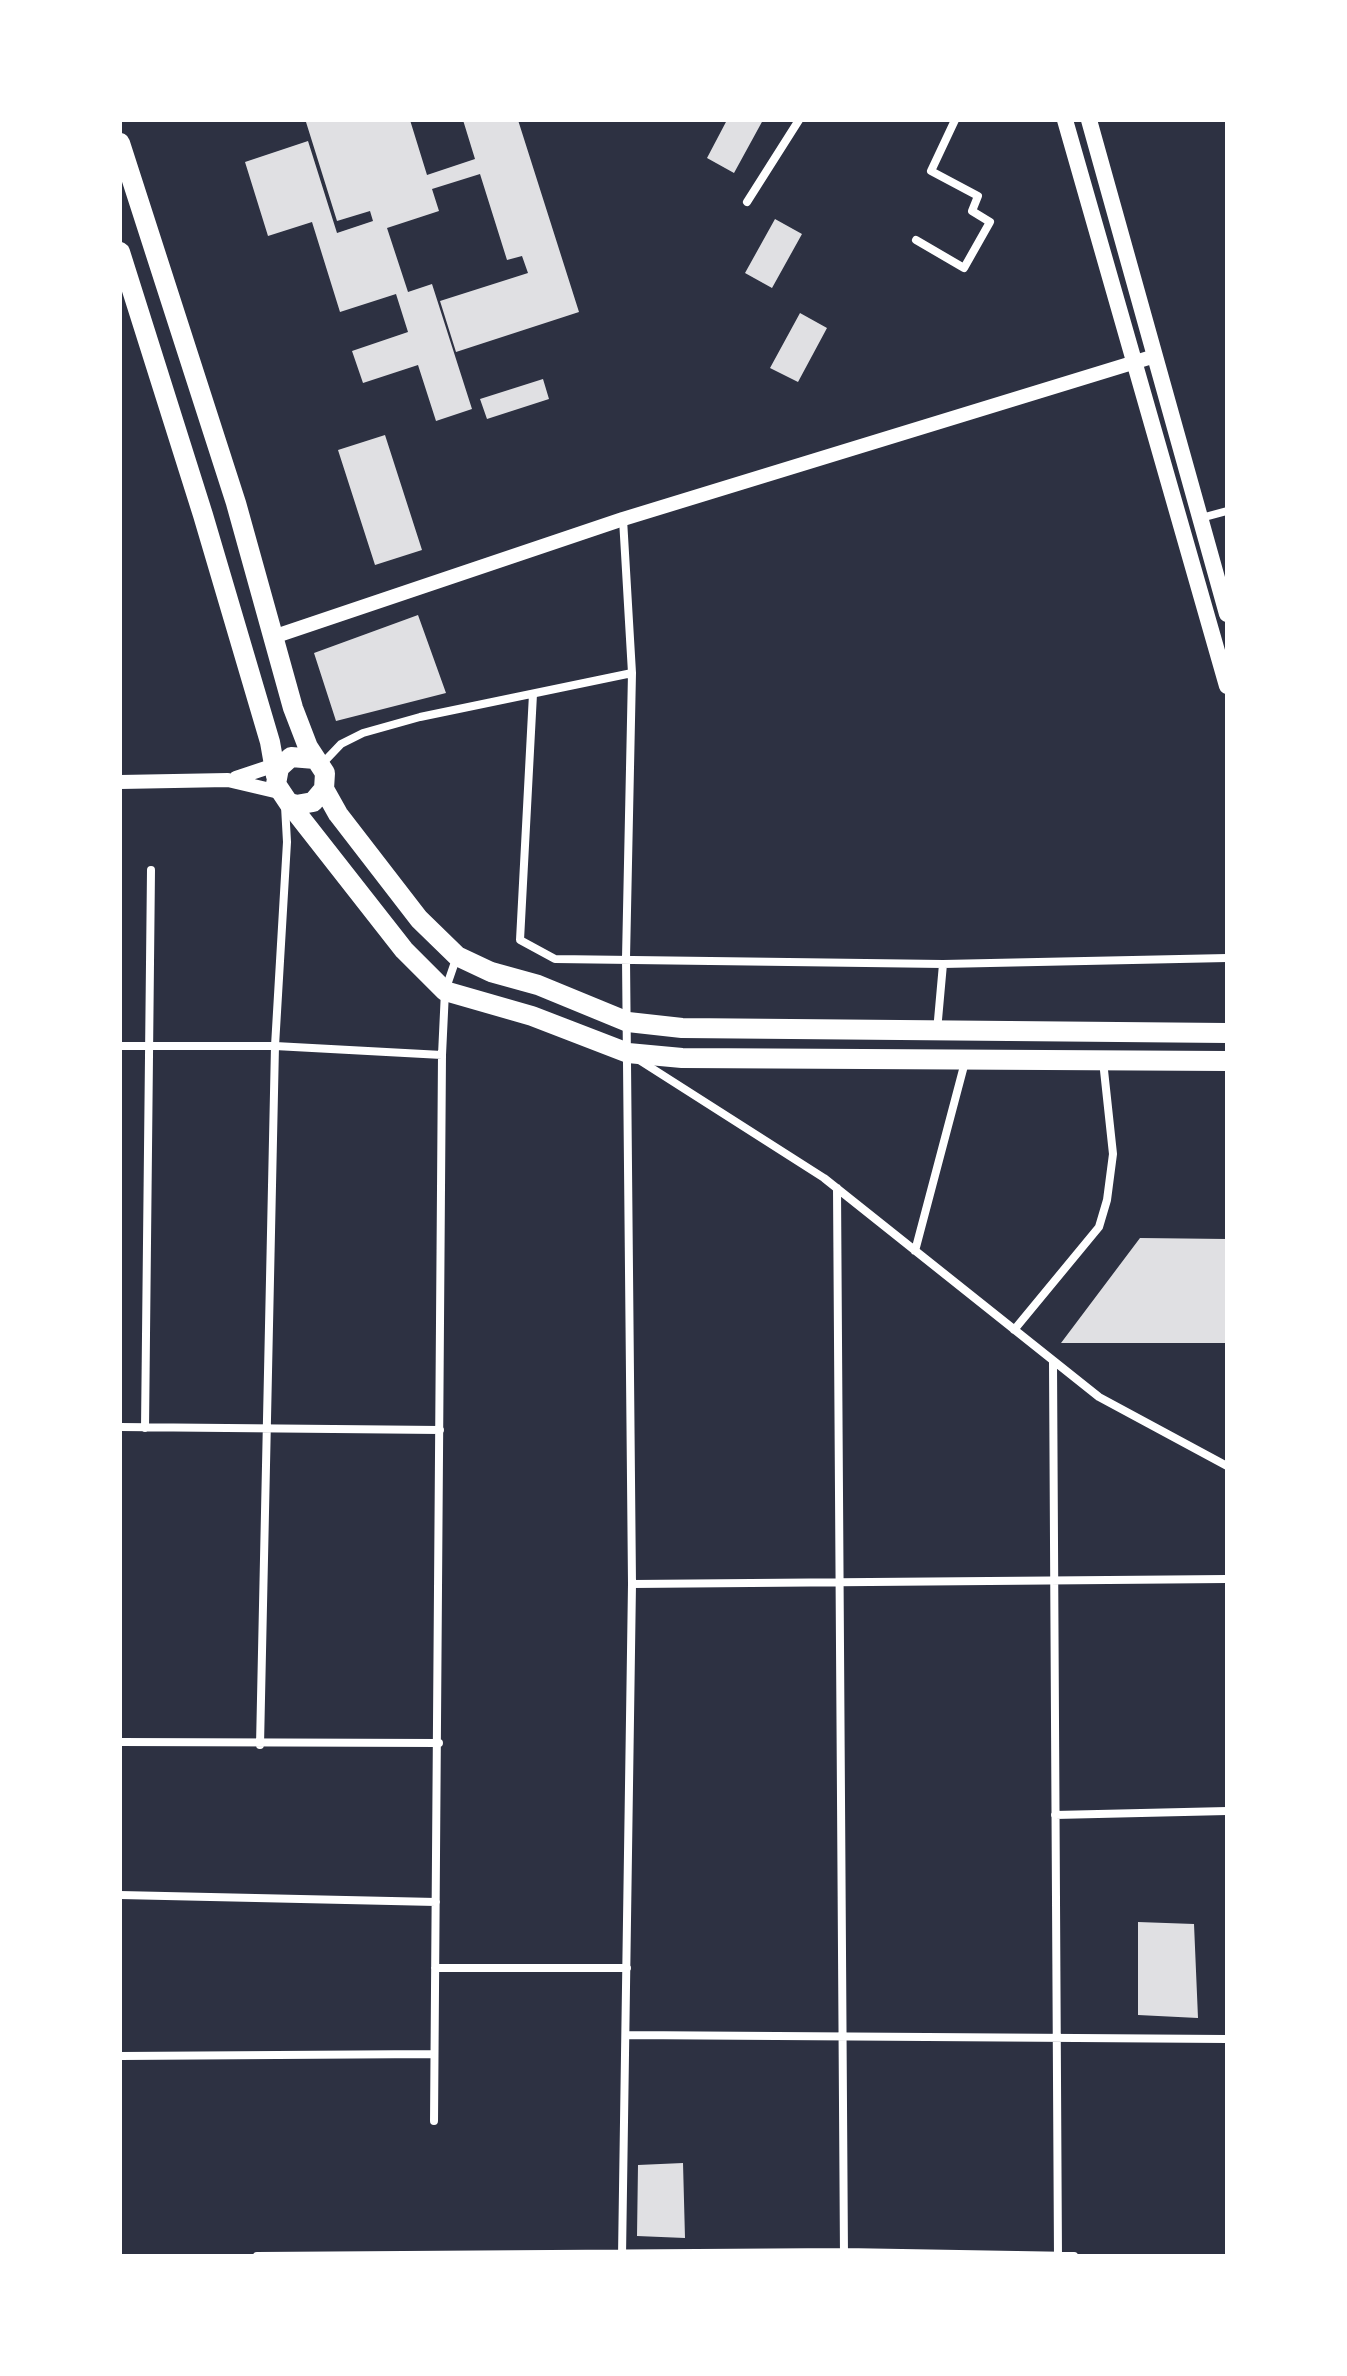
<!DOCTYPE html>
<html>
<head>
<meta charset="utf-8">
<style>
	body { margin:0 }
	#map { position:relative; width:1347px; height:2376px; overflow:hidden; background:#2d3142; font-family:Signika,sans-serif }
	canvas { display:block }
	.frame { position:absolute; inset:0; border:122px solid #fff; pointer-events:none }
</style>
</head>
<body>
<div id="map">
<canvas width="1347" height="2376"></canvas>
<div class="frame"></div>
</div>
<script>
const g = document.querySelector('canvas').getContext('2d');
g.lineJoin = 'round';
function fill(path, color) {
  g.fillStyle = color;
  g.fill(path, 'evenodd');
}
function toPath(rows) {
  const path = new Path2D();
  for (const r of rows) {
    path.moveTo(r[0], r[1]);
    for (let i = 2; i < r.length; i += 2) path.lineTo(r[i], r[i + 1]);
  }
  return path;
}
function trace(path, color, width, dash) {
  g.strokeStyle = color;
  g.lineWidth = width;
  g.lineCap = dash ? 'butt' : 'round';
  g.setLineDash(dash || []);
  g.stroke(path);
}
const building = toPath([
	[311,120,410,120,427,175,475,159,463,120,518,120,579,312,456,352,440,301,528,273,522,256,507,260,480,174,432,189,439,211,387,228,408,292,432,284,472,409,436,421,418,365,363,383,352,351,408,332,396,294,340,312,312,222,268,236,245,162,308,141,337,233,373,221,370,211,337,221,306,122],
	[727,120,763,120,734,173,707,158],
	[775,219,802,234,772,288,745,273],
	[800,313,827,328,798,382,770,368],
	[543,379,549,399,487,419,480,399],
	[385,435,422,550,375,565,338,450],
	[418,615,446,693,336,721,314,653],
	[1140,1238,1227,1239,1227,1343,1061,1343],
	[1138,1922,1194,1924,1198,2018,1138,2015],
	[683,2163,685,2238,637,2236,638,2165]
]);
const minor = toPath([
	[747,202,799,120],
	[916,240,964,268,990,222,972,211,978,196,931,171,955,120],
	[1201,518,1227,511],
	[533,694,520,940,555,959,943,964,1227,958],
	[321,765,341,744,363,733,420,717,632,673],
	[937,1031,943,964],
	[120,1046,275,1046,442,1055],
	[639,1060,824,1178,1099,1397,1227,1466],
	[837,1188,844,2256],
	[915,1251,965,1062],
	[1014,1330,1099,1227,1107,1200,1113,1154,1103,1061],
	[1053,1363,1058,2256],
	[120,1427,440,1430],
	[145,1428,151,870],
	[632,1584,1227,1579],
	[120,1742,439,1743],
	[260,1745,275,1046,287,842,285,806],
	[1055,1815,1227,1811],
	[120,1895,436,1902],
	[435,1968,627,1968],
	[626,2035,1227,2039],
	[120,2056,434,2054],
	[434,2121,442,1055,445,991,457,956],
	[257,2256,844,2252,1074,2256],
	[622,2256,632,1584,626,958,632,673,623,519]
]);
const tertiary = toPath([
	[273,637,623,519,1155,356],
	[236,778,281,763],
	[120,782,228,780,279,792]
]);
const secondary = toPath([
	[1065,120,1227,686],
	[1089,120,1227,614]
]);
const primary = toPath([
	[120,143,236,503,293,708,308,747,325,773,324,789,313,802,296,805,288,802,276,784,279,768,291,757,315,759],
	[120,252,203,515,270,742,276,776],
	[324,789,338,814,419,919,457,956,491,972,538,985,628,1022,682,1028,1227,1033],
	[288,802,404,950,445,991,532,1016,628,1053,682,1058,1227,1061]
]);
fill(building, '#e0e0e3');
trace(minor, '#fff', 8);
trace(tertiary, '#fff', 14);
trace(secondary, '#fff', 16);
trace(primary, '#fff', 20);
</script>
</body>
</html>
